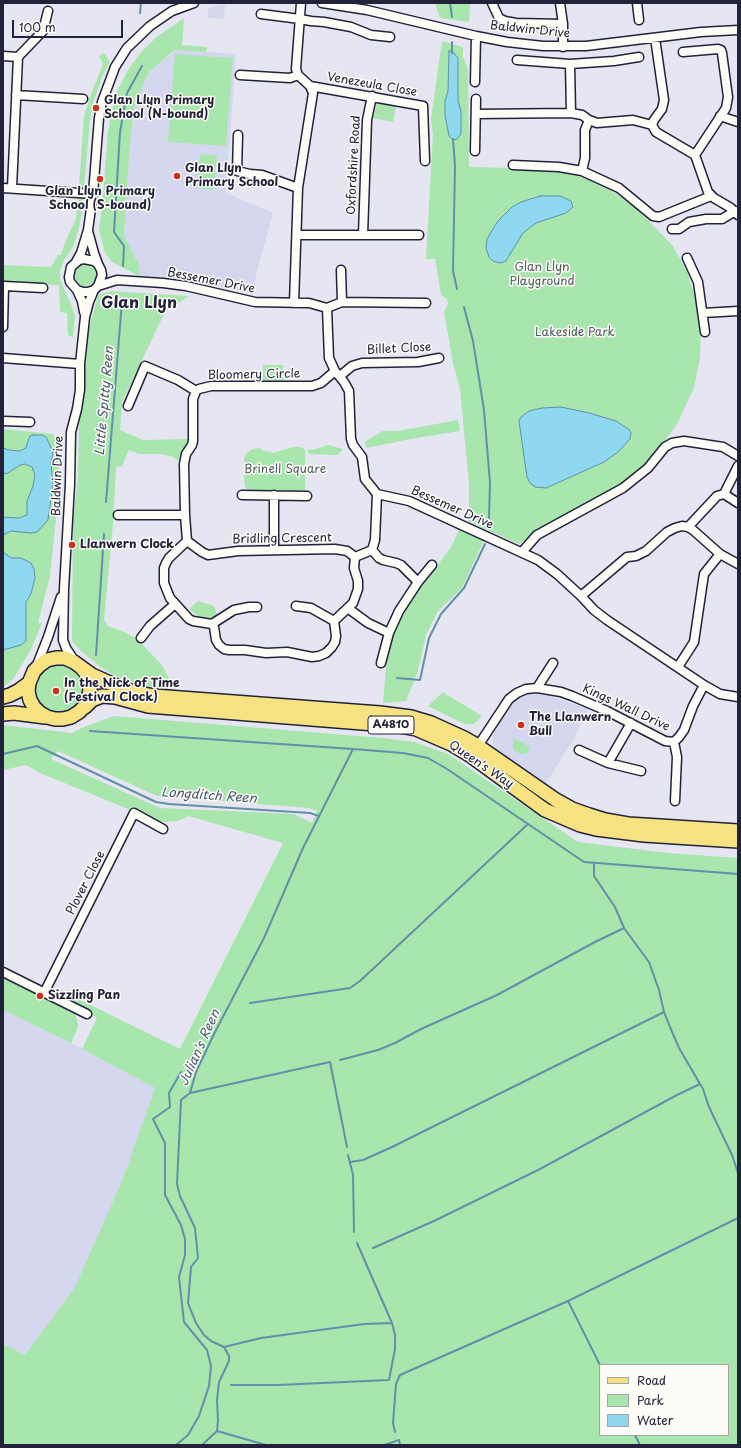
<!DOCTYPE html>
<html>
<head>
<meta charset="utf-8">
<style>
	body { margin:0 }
	#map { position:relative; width:741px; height:1448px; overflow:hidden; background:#e5e6f1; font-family:"Playpen Sans",sans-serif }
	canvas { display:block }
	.frame { position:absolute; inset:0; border:4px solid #22223b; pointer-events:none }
	.legend { position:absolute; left:599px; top:1364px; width:130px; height:72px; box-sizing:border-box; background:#fdfcf7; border:1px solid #a5a5ac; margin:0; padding:5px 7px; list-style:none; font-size:12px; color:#22223b }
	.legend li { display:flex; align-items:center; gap:8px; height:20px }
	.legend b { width:20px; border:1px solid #a5a5ac }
	.scale { position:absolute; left:12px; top:20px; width:111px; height:18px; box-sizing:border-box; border:2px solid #22223b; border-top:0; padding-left:5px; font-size:12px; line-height:14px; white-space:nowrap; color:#22223b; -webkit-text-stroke:3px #fdfcf7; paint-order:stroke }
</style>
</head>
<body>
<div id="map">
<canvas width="741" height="1448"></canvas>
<div class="frame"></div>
<ul class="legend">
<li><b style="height:5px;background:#f7e281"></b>Road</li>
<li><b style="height:11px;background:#a8e6ae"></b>Park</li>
<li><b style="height:11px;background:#8fd9f0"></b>Water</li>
</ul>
<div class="scale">100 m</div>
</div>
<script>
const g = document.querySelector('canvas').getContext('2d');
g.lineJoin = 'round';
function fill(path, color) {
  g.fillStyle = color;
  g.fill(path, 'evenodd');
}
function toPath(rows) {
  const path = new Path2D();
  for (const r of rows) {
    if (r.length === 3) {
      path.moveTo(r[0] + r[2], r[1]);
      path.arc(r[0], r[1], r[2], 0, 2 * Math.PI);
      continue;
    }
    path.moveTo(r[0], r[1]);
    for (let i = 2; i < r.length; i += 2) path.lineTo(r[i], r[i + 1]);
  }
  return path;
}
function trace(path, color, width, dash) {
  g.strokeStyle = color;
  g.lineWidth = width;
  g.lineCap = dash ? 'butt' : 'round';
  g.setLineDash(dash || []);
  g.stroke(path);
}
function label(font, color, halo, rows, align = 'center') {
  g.font = font + ' "Playpen Sans",sans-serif';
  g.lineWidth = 3;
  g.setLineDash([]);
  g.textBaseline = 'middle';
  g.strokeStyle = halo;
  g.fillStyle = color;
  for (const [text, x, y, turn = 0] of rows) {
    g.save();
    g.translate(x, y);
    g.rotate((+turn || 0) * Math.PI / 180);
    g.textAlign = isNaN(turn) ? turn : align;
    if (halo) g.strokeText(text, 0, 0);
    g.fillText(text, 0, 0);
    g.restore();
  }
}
const built = toPath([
	[225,4,224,19,209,18,208,16,208,8],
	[176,50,236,54,226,193,273,213,257,271,253,294,183,278,139,276,139,265,124,236,128,159,135,102,149,72],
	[528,694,550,696,588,709,573,740,545,785,499,753,495,748,492,739,498,722,512,701],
	[3,1010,77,1046,155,1088,122,1181,74,1289,25,1356,3,1344]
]);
const green = toPath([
	[435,3,470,3,469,22,440,18],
	[184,18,182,45,207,47,206,52,176,50,171,53,149,72,135,102,129,153,124,236,139,265,139,276,112,262,105,253,99,230,103,196,108,131,115,95,128,70,142,51,158,36],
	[442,41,463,47,463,57,468,69,469,167,555,169,587,179,613,192,636,208,673,246,687,272,695,296,701,328,700,358,694,388,676,426,648,463,621,484,576,509,519,544,469,522,469,484,460,389,453,363,444,312,448,304,447,299,441,295,435,259,426,259,433,134,431,119],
	[104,53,110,62,103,75,93,103,90,119,84,188,79,187,84,116,90,97,103,64,99,56],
	[175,54,233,58,226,146,168,142],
	[377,103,396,106,393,122,373,118],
	[200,154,217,156,213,190,196,188],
	[78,199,83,199,84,201,79,228,73,247,64,260,60,271,60,280,71,304,75,317,73,337,68,335,67,313,60,312,59,285,3,283,3,265,51,267,58,255,61,255,65,242,76,219],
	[85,275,11],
	[111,291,189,296,165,312,122,402,120,430,143,440,188,439,188,441,180,455,179,461,171,456,159,454,139,454,129,450,122,466,116,467,113,524,104,620,108,626,122,631,136,638,162,665,169,678,168,689,141,685,117,677,99,666,80,650,72,641,73,522,78,477,79,426,83,393,84,354,89,329,98,295],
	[263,365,283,365,283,381,263,381],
	[458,420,460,431,410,439,367,448,364,442,383,431,398,431],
	[3,429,53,434,58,440,59,472,56,517,50,576,38,623,42,623,31,649,14,678,3,687],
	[328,445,343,449,338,455,309,454,308,449,313,450],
	[295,447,301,447,305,450,305,490,248,491,245,486,244,478,244,459,247,453,252,449,259,448,265,451,274,453,282,450],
	[460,528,484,540,462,588,438,611,426,635,418,671,406,701,383,703,387,657,390,639,409,601,440,562,451,547],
	[198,601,214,606,217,615,213,618,200,617,195,614,189,609],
	[58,689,24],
	[443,692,444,693,482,716,474,724,464,724,428,706],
	[114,716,383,738,414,742,448,754,578,842,668,853,738,858,738,1445,3,1445,3,1344,25,1355,74,1289,122,1181,155,1088,82,1049,97,1018,53,994,56,988,180,1049,283,843,188,816,178,821,165,822,155,820,40,773,26,765,3,770,3,725,72,733,82,728],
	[58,751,157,796,309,808,317,811,312,823,294,814,160,808,51,759],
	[600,1365,728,1365,728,1435,600,1435],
	[513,738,530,747,526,754,520,754,513,749],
	[3,978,75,1014,78,1024,77,1030,71,1043,3,1010]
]);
const water = toPath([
	[449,51,452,51,458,58,458,100,461,111,461,134,457,139,453,140,449,136,445,115,445,101,448,91,449,51],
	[540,196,560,196,571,201,573,207,566,213,536,223,523,233,506,261,500,263,493,261,489,257,486,248,487,239,498,221,512,207,521,202,540,196],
	[561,407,589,413,616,421,628,429,631,432,630,439,618,452,604,462,546,488,535,487,530,483,527,477,519,421,521,417,529,411,542,408,561,407],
	[33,435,42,435,46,437,53,452,51,463,53,484,48,520,37,532,31,533,11,531,3,535,3,517,19,518,27,515,27,501,33,486,35,475,32,467,25,464,20,465,8,473,3,474,3,448,9,450,20,451,26,448,28,441,30,436,33,435],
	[3,552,11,558,21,558,31,563,34,569,35,578,31,594,26,602,26,641,21,645,3,650,3,552]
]);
const stream = toPath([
	[450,3,452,17],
	[140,13,141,3],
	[452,42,452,53],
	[453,139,455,166,453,271,457,289],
	[123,266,124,246,114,232,120,132,127,93,142,66],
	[464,307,473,341,484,410,490,483,489,518],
	[106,502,122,301],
	[96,655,104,534],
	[397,678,420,680,429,638,441,614,464,588,485,544],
	[90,731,353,749,403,753,428,758,447,769,584,862,738,874],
	[3,754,37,746,156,802,169,804,310,813,319,816],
	[594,863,594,876,615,907,624,928,649,962,659,990,664,1012,670,1027,679,1048,703,1089,709,1107,732,1155,738,1173],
	[250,1003,350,988,360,981,528,824],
	[340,1060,378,1050,395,1043,421,1029,497,995,595,942,624,928],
	[190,1093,330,1062,347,1147],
	[348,1155,353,1175,354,1232],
	[350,1162,363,1160,392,1147,664,1012],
	[373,1248,434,1221,540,1169,677,1095,700,1084],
	[568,1301,600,1365],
	[224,1347,261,1338,364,1324,392,1323],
	[231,1385,278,1385,389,1380,395,1349,395,1335,392,1323,357,1243],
	[217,1431,266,1445],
	[395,1432,393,1423,396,1384,400,1375,568,1301,738,1218],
	[635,1435,640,1445],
	[176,1445,188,1435,199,1416,209,1386,211,1366,207,1350,184,1322,179,1277,185,1255,185,1239,181,1225,165,1195,165,1143,153,1119,170,1107,169,1093,181,1072],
	[202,1445,217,1431,218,1420,217,1400,219,1382,229,1361,229,1356,224,1347,211,1341,204,1335,196,1323,188,1303,191,1267,198,1258,195,1228,180,1196,177,1184,181,1100,190,1093,196,1072,214,1034,264,938,303,848,353,749],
	[384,1445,399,1440,400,1445]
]);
const minor = toPath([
	[322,3,367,10,476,36,507,42,543,46,586,46,701,32,738,30],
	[492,3,499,18,505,21,516,23,563,24],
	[560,3,563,24,563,47],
	[637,3,639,20],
	[261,14,300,19,311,21,324,22,351,27,371,35,390,37],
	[683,52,718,49,721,50,722,53,728,97,726,108,695,155],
	[3,56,18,57,12,188],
	[18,57,43,31,48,11],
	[517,60,570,64,614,61,639,57],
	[570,64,571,113],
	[240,75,290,78,298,75],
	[475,82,476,36],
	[310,86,423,106,425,161],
	[16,95,83,99],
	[476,114,571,113,582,115,589,120,597,123,633,120,652,125],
	[720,116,738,122],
	[652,125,656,132,695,155,708,192,714,198,731,208,738,215],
	[652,125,654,120,662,109,664,100,655,38],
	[238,135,237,171,250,174,262,175,298,188],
	[475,151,476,99],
	[513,165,559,167,582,171,585,158,585,130,589,120],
	[582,171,619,188,653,216,659,217,711,196],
	[3,188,93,194],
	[672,229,679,229,689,222,706,219,722,219,735,211],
	[88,231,94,253,98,264],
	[297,235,419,235],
	[363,235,367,120,372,96],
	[687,258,698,282,705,332],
	[76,262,81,253,88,230,93,194,99,118,102,102,115,67,127,48,150,26,172,11,194,3],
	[341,270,342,302],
	[98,286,117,280,163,283,186,286,255,302,309,303,327,308,329,358,335,371,344,382,349,391,351,439,353,445,362,457,365,479,377,494,409,501,538,560,557,574,581,596,594,610,607,620,704,685,720,694,738,697],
	[77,290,82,301,84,312],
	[294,303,298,188,313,93,310,86,298,75,296,69,301,3],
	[327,308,342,302,426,303],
	[703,313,738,311],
	[3,327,4,286,43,288],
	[3,358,80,364],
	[340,376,352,366,362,363,418,362,439,358],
	[128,406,145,366,178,380,196,391],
	[3,421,30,422],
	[377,494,375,540,372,550,379,558,383,560,396,563,401,565,418,582],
	[724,494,738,503],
	[242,495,307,496],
	[274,495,274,550],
	[118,515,185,515,184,464,186,454,192,445,193,441,193,399,196,391,199,389,211,386,312,386,321,383,335,371],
	[185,515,187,541,169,558,166,563,164,568,164,583,170,598,189,619,193,621,212,624,214,627,216,640,219,645,224,649,229,650,245,650,266,653,287,652,312,657,319,656,326,653,332,647,335,642,336,636,334,621,353,603,358,589,358,581,354,568,355,557,347,551,335,549,238,551,208,555,202,552,187,541],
	[688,527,693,530,720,554,738,564],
	[522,552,537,535,623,488,648,468,665,447,672,443,684,441,723,447,738,456],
	[355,557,372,550],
	[581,596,627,557,636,556,646,551,667,532,675,528,682,526,688,527,717,496,724,494,738,466],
	[296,606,311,608,334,621],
	[349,609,368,623,389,633],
	[212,624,234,610,249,607,257,607],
	[141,638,150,626,175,604],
	[74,660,66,648,63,640,64,589,70,484,71,432,77,409,80,390,80,364,85,317,89,302,94,290,98,286,102,275,101,270,98,264,94,261,84,259,79,260,71,267,69,277,70,282,77,290,83,292,88,292,94,290],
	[381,663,389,633,399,611,418,582,432,565],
	[37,665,48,637,61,597],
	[678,667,694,642,704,574,720,554],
	[537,688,553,663],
	[674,742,677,757,675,801],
	[476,749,509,699,517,693,526,689,537,688,561,692,572,696,607,711,665,741,674,742,679,737,684,730,693,706,704,685],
	[579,750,608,763,641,771],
	[608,763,631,723],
	[3,972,87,1014],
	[44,993,134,813,163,829]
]);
const primary = toPath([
	[81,667,86,673,89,682,90,690,88,699,85,706,79,712,71,717,63,719,55,719,47,717,40,713,34,707,30,700,28,691,29,683,34,671,40,665,47,660,56,658,65,658,74,662,92,675,119,687,136,693,154,696,380,713,411,717,431,723,464,738,478,746,556,800,572,809,589,815,605,820,628,824,738,831],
	[3,697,10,695,18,691,29,683],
	[85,707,92,700,102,696,115,697,148,706,400,726,416,729,451,744,471,756,545,810,580,825,596,829,644,835,738,841],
	[3,714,14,713,45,717]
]);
const markers = [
	[96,108,4,"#c8321e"],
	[177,176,4,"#c8321e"],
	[100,179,4,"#c8321e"],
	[72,545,4,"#c8321e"],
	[56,691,4,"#c8321e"],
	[521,725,4,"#c8321e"],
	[40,996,4,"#c8321e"]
];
const shields = [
	[391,725,46]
];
const shieldNames = [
	["A4810",391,725]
];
const streetNames = [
	["Baldwin Drive",530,30,6],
	["Venezeula Close",372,85,10],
	["Oxfordshire Road",354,165,-87],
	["Bessemer Drive",211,281,11],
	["Billet Close",399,349,-3],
	["Bloomery Circle",254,375,-1],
	["Baldwin Drive",58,476,-88],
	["Bessemer Drive",452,508,24],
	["Bridling Crescent",282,539,-1],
	["Kings Wall Drive",626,708,25],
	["Queen's Way",481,765,34],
	["Plover Close",86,883,-63]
];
const poiNames = [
	["Glan Llyn Primary",104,101],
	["School (N-bound)",104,115],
	["Glan Llyn",185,169],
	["Primary School",185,183],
	["Glan Llyn Primary",100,192,"center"],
	["School (S-bound)",100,206,"center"],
	["Llanwern Clock",80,545],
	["In the Nick of Time",64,684],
	["(Festival Clock)",64,698],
	["The Llanwern",529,718],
	["Bull",529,732],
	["Sizzling Pan",48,996]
];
const parkNames = [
	["Glan Llyn",542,268],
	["Playground",542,282],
	["Lakeside Park",575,333],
	["Brinell Square",285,470]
];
const waterNames = [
	["Little Spitty Reen",105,401,-85],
	["Longditch Reen",209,796,4],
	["Julian's Reen",200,1048,-66]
];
const districtNames = [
	["Glan Llyn",139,304]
];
fill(built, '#d4d7ed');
fill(green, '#a8e6ae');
fill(water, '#8fd9f0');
trace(water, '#6390a8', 1);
trace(stream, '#6390a8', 2);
trace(minor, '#22223b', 11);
trace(primary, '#22223b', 16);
trace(minor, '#fdfcf7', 8);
trace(primary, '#f7e281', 13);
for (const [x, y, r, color] of markers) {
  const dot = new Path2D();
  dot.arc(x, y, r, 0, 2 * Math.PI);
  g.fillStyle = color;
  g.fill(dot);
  trace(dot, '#fdfcf7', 1.5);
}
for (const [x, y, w] of shields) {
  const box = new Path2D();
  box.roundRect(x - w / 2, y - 9, w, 18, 3);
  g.fillStyle = '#fdfcf7';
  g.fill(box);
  trace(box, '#22223b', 1);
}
label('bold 11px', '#22223b', null, shieldNames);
label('12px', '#22223b', '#fdfcf7', streetNames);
label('bold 12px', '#22223b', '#fdfcf7', poiNames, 'left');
label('12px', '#4a5d5e', '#fdfcf7', parkNames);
label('italic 13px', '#435971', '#fdfcf7', waterNames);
label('bold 16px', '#22223b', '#fdfcf7', districtNames);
</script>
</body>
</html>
